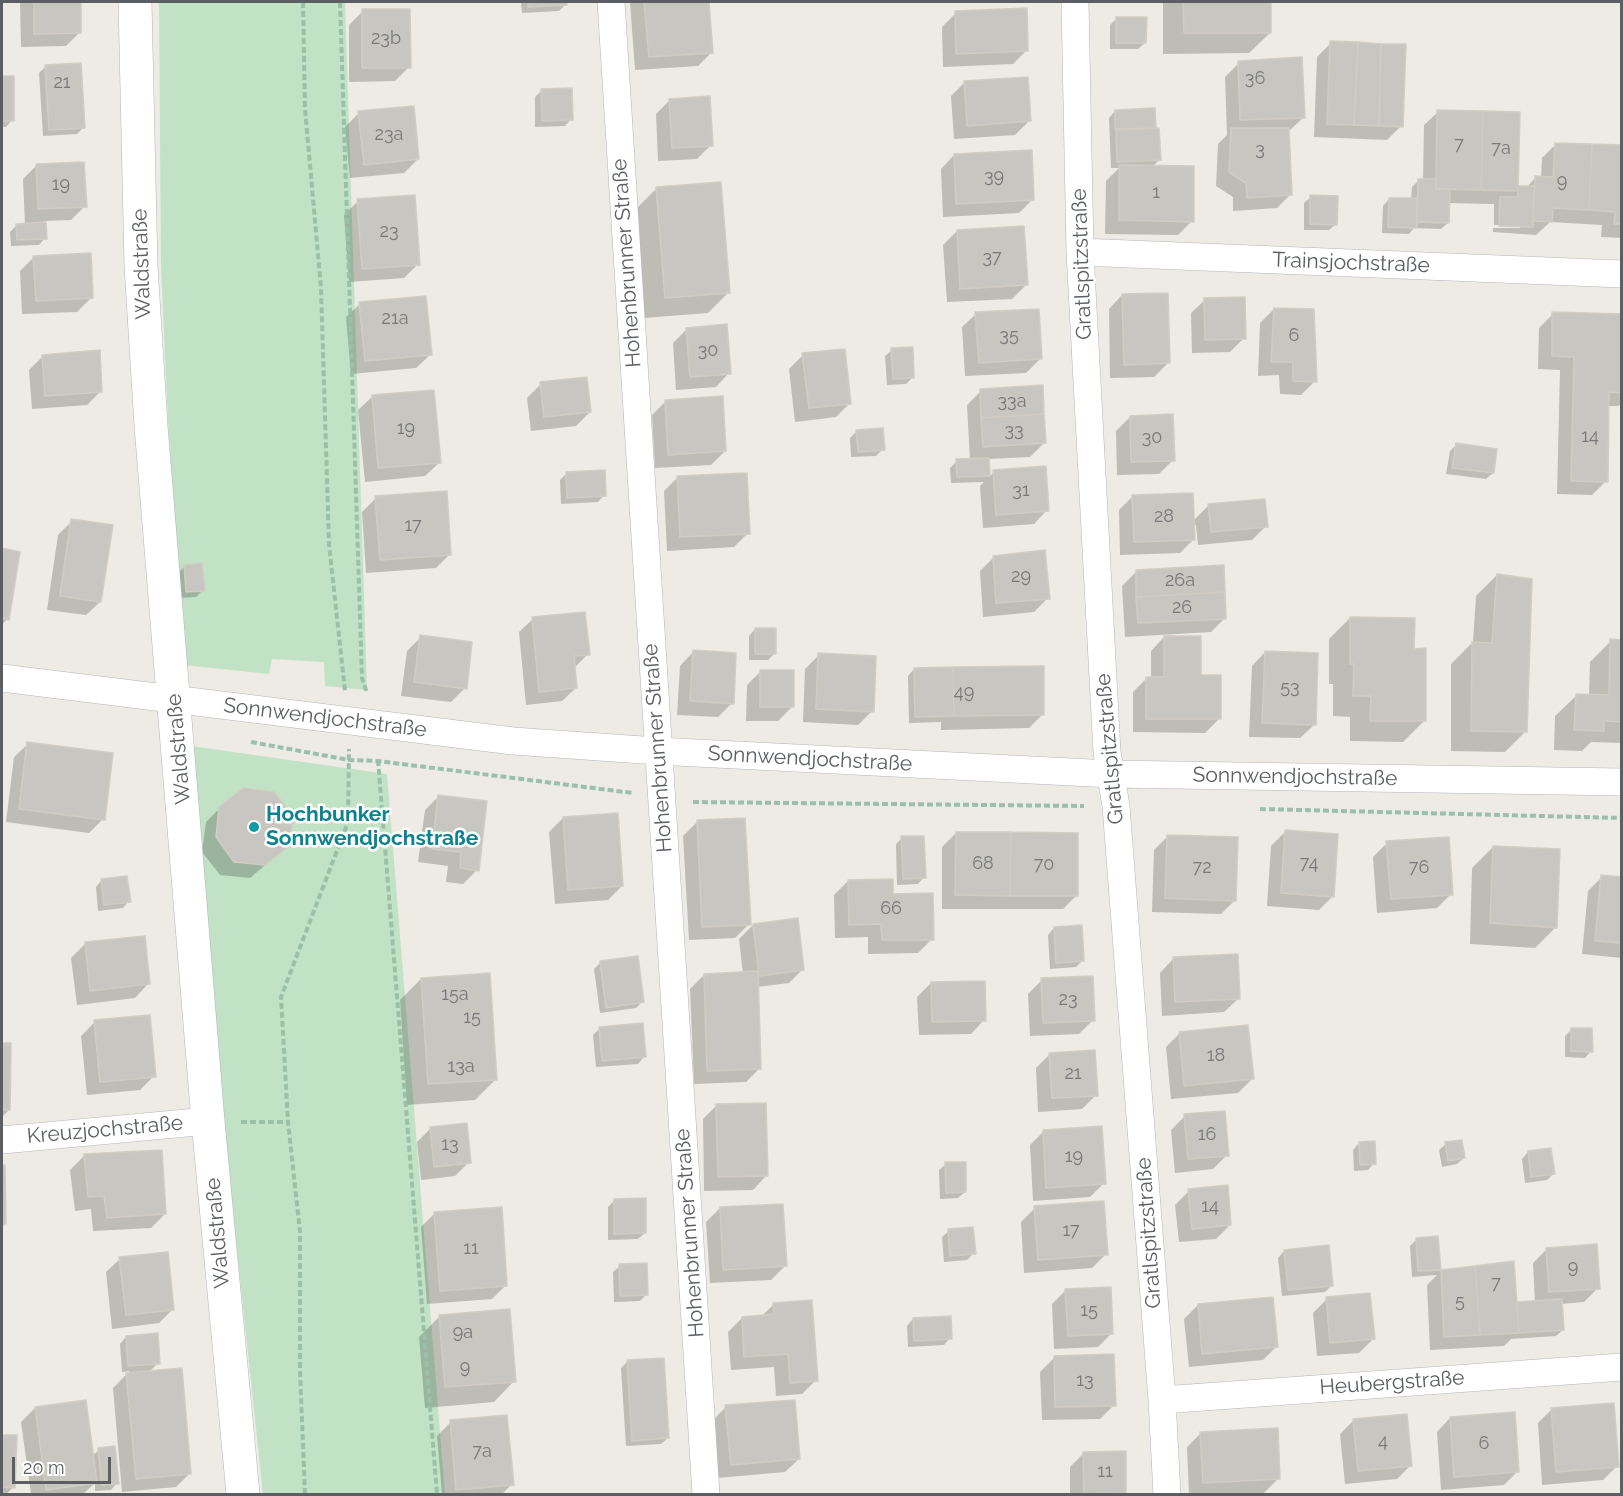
<!DOCTYPE html>
<html>
<head>
<meta charset="utf-8">
<style>
	body { margin:0 }
	#map { position:relative; width:1623px; height:1496px; overflow:hidden; background:#edebe3; font-family:Raleway,sans-serif }
	canvas { display:block }
	.frame { position:absolute; inset:0; border:3px solid #5b5e62; pointer-events:none }
	.scale { position:absolute; left:12px; top:1457px; width:99px; height:27px; box-sizing:border-box; border:3px solid #5b5e62; border-top:0; padding-left:8px; font-size:18px; line-height:21px; white-space:nowrap; color:#5b5e62; -webkit-text-stroke:4px #fff; paint-order:stroke }
</style>
</head>
<body>
<div id="map">
<canvas width="1623" height="1496"></canvas>
<div class="frame"></div>
<div class="scale">20 m</div>
</div>
<script>
const g = document.querySelector('canvas').getContext('2d');
g.lineJoin = 'round';
function fill(path, color) {
  g.fillStyle = color;
  g.fill(path, 'evenodd');
}
function toPath(rows) {
  const path = new Path2D();
  for (const r of rows) {
    path.moveTo(r[0], r[1]);
    for (let i = 2; i < r.length; i += 2) path.lineTo(r[i], r[i + 1]);
  }
  return path;
}
function trace(path, color, width, dash) {
  g.strokeStyle = color;
  g.lineWidth = width;
  g.lineCap = dash ? 'butt' : 'round';
  g.setLineDash(dash || []);
  g.stroke(path);
}
function label(font, color, halo, rows, align = 'center') {
  g.font = font + ' Raleway,sans-serif';
  g.lineWidth = 5;
  g.setLineDash([]);
  g.textBaseline = 'middle';
  g.strokeStyle = halo;
  g.fillStyle = color;
  for (const [text, x, y, turn = 0] of rows) {
    g.save();
    g.translate(x, y);
    g.rotate((+turn || 0) * Math.PI / 180);
    g.textAlign = isNaN(turn) ? turn : align;
    if (halo) g.strokeText(text, 0, 0);
    g.fillText(text, 0, 0);
    g.restore();
  }
}
const green = toPath([
	[159,2,345,2,367,690,325,686,324,662,272,659,269,674,184,665,168,422,161,266],
	[191,746,387,774,445,1494,263,1494,225,1137]
]);
const shadow = toPath([
	[20,2,79,2,80,32,66,46,21,47],
	[521,2,566,2,566,4,559,11,522,13],
	[630,2,708,2,712,52,698,66,635,70],
	[1163,2,1270,2,1270,33,1249,53,1163,54],
	[363,11,409,67,395,81,349,82,349,25],
	[956,13,1027,50,1013,64,943,67,942,27],
	[1117,18,1145,43,1138,49,1110,49,1110,25],
	[1331,43,1401,126,1387,140,1314,137,1317,57],
	[1239,63,1303,118,1288,132,1291,194,1277,208,1233,211,1233,197,1216,186,1218,144,1227,135,1225,77],
	[45,67,84,127,77,134,43,136,39,73],
	[2,77,12,77,12,120,6,127,2,127],
	[965,82,1029,121,1015,135,954,139,951,96],
	[541,91,571,119,565,126,535,127,535,97],
	[670,100,711,145,697,159,658,161,656,114],
	[1153,110,1159,160,1152,167,1192,221,1178,235,1105,234,1106,181,1119,168,1111,168,1109,118,1115,111],
	[1438,112,1517,187,1526,188,1535,178,1541,178,1542,158,1556,144,1622,146,1622,238,1601,237,1602,225,1550,222,1536,235,1493,232,1493,228,1520,228,1520,225,1494,225,1494,204,1448,203,1448,223,1441,229,1414,228,1409,234,1382,233,1383,206,1389,199,1411,200,1412,187,1419,180,1423,180,1424,125],
	[359,113,418,159,404,173,350,178,345,127],
	[954,155,1033,199,1019,213,943,217,941,169],
	[37,165,85,206,71,220,44,221,45,238,39,245,11,246,10,232,16,226,25,225,23,179],
	[657,188,729,292,708,313,644,318,636,209],
	[1311,197,1336,224,1329,230,1304,230,1304,203],
	[358,201,418,264,404,278,349,282,344,215],
	[957,231,1026,285,1012,299,947,302,943,245],
	[34,257,91,298,77,312,22,314,20,271],
	[1122,295,1168,363,1154,377,1110,378,1109,309],
	[1205,300,1244,338,1230,352,1192,353,1191,313],
	[360,304,430,355,416,368,351,374,346,317],
	[1274,309,1315,381,1301,395,1280,394,1279,375,1258,376,1260,323],
	[976,314,1040,359,1026,373,965,376,962,327],
	[1553,314,1622,315,1622,403,1618,406,1608,406,1606,481,1592,495,1557,494,1560,370,1538,369,1539,328],
	[687,329,729,373,716,387,676,390,673,343],
	[892,350,912,378,906,384,887,385,885,356],
	[803,355,850,403,836,417,795,422,789,369],
	[43,356,101,391,87,405,32,409,29,370],
	[541,384,590,412,576,426,531,431,527,398],
	[981,391,1044,443,1030,457,988,459,989,477,994,472,1047,510,1034,524,983,528,980,486,984,482,951,483,950,468,957,461,970,461,967,405],
	[372,397,439,463,425,476,365,482,358,410],
	[666,401,725,451,711,465,655,468,652,415],
	[1130,417,1173,460,1159,474,1117,475,1116,431],
	[857,431,883,449,876,456,851,457,850,438],
	[1456,445,1493,473,1486,479,1446,474,1450,451],
	[567,473,604,495,598,502,561,504,560,480],
	[678,477,748,533,734,547,667,551,664,491],
	[1133,496,1193,521,1209,505,1266,526,1252,540,1198,545,1196,525,1193,525,1194,539,1180,553,1120,555,1119,510],
	[376,498,450,554,436,568,366,573,362,512],
	[72,521,100,602,86,615,47,610,58,535],
	[2,550,18,553,7,619,2,625],
	[994,557,1048,598,1034,612,983,617,980,571],
	[185,566,203,590,196,597,180,598,178,573],
	[1136,572,1225,618,1211,632,1125,637,1122,586],
	[1497,575,1526,731,1505,752,1451,751,1451,664,1473,642,1476,596],
	[1350,618,1413,650,1424,721,1403,742,1350,741,1350,717,1333,716,1333,684,1329,684,1329,639],
	[533,619,588,654,574,668,576,688,562,701,526,705,519,632],
	[755,629,775,653,768,660,749,660,749,636],
	[421,637,465,688,451,702,401,696,407,651],
	[1164,637,1200,677,1219,719,1205,733,1133,732,1133,692,1147,678,1151,678,1151,651],
	[1611,641,1622,641,1622,743,1591,742,1582,751,1554,750,1555,716,1576,696,1589,696,1590,662],
	[693,652,732,703,718,717,677,715,680,666],
	[1265,652,1314,725,1300,738,1249,737,1252,666],
	[819,655,872,711,858,725,803,722,805,669],
	[914,669,1043,714,1029,728,941,730,941,722,909,723,908,676],
	[761,671,792,707,778,721,746,721,747,685],
	[28,744,103,819,89,833,6,822,14,757],
	[439,796,477,870,463,884,446,882,448,866,418,862,425,810],
	[220,808,288,846,250,878,220,875,202,852,206,822],
	[563,818,622,886,608,900,555,904,549,832],
	[697,822,749,924,735,938,689,940,683,836],
	[1285,832,1333,896,1319,910,1267,906,1271,846],
	[956,833,1077,895,1063,909,942,909,942,847],
	[1168,836,1235,900,1221,914,1152,912,1154,850],
	[902,838,924,877,918,884,897,885,896,844],
	[1387,843,1451,894,1437,908,1377,913,1373,857],
	[1493,847,1556,927,1535,948,1470,944,1472,868],
	[1602,877,1622,879,1622,958,1582,954,1588,891],
	[102,880,129,901,123,908,98,911,96,887],
	[848,881,891,896,932,939,918,953,868,954,868,937,835,938,834,895],
	[753,925,803,969,789,983,757,987,760,1068,746,1082,694,1084,690,989,704,975,743,974,739,939],
	[1054,928,1083,960,1076,967,1050,969,1048,935],
	[85,944,148,984,135,998,77,1005,71,958],
	[1173,959,1238,999,1224,1012,1162,1016,1160,973],
	[601,962,642,1002,636,1008,600,1013,594,969],
	[421,979,496,1079,475,1100,407,1105,400,1000],
	[1042,980,1093,1020,1079,1034,1030,1036,1028,994],
	[931,983,984,1020,971,1034,919,1035,917,997],
	[95,1022,154,1076,140,1090,87,1095,81,1036],
	[600,1028,644,1057,638,1064,596,1067,593,1035],
	[1572,1029,1591,1051,1585,1058,1565,1057,1565,1036],
	[1179,1034,1252,1079,1238,1093,1171,1099,1166,1047],
	[2,1044,9,1044,9,1110,2,1117],
	[1050,1054,1096,1095,1082,1109,1038,1112,1036,1068],
	[717,1105,766,1176,753,1190,704,1191,703,1119],
	[1185,1116,1227,1155,1213,1169,1175,1173,1171,1130],
	[431,1128,469,1162,455,1176,421,1180,417,1142],
	[1044,1131,1104,1183,1090,1197,1033,1201,1030,1145],
	[1359,1143,1374,1163,1368,1170,1354,1171,1353,1150],
	[1446,1144,1464,1158,1457,1164,1442,1167,1439,1150],
	[1528,1152,1553,1174,1547,1180,1525,1183,1522,1159],
	[84,1156,165,1214,151,1228,93,1231,91,1209,75,1211,70,1170],
	[946,1164,965,1192,958,1198,940,1199,939,1170],
	[2,1166,4,1166,5,1224,2,1227],
	[1189,1191,1230,1225,1216,1239,1179,1242,1175,1205],
	[614,1201,645,1233,638,1239,608,1240,608,1207],
	[720,1208,785,1266,771,1280,710,1283,706,1222],
	[1035,1208,1106,1254,1092,1268,1024,1273,1021,1222],
	[435,1213,506,1285,492,1299,427,1304,421,1227],
	[949,1231,974,1253,967,1260,944,1262,942,1237],
	[1437,1238,1439,1271,1513,1263,1516,1305,1535,1302,1533,1263,1547,1249,1598,1288,1584,1302,1561,1304,1563,1330,1556,1336,1511,1339,1504,1346,1430,1350,1427,1285,1437,1275,1412,1277,1410,1246,1417,1239],
	[1284,1251,1332,1285,1325,1292,1282,1296,1278,1258],
	[120,1259,173,1309,159,1323,112,1329,106,1272],
	[620,1266,647,1294,640,1301,614,1302,613,1272],
	[1066,1290,1112,1333,1098,1347,1054,1349,1052,1304],
	[1327,1299,1373,1339,1359,1353,1317,1356,1313,1313],
	[774,1304,816,1380,802,1394,776,1396,774,1367,731,1370,728,1332,742,1318,761,1317],
	[1198,1305,1277,1346,1263,1360,1189,1367,1184,1319],
	[440,1316,514,1381,494,1402,425,1408,419,1337],
	[913,1319,950,1338,944,1345,908,1347,907,1326],
	[126,1337,158,1363,149,1372,190,1473,176,1487,122,1492,113,1388,130,1371,122,1372,120,1344],
	[1054,1358,1114,1405,1100,1419,1042,1420,1040,1372],
	[628,1361,668,1438,661,1444,626,1446,621,1368],
	[726,1407,799,1459,785,1472,717,1478,712,1421],
	[35,1408,92,1456,99,1450,117,1483,111,1490,95,1491,95,1483,83,1494,31,1494,21,1422],
	[1552,1409,1617,1466,1603,1480,1542,1485,1538,1423],
	[1450,1418,1518,1471,1504,1485,1441,1490,1437,1432],
	[1354,1420,1411,1465,1397,1479,1345,1484,1340,1434],
	[451,1422,512,1484,502,1494,442,1494,437,1436],
	[1201,1433,1278,1479,1264,1493,1189,1494,1187,1447],
	[2,1436,16,1437,14,1487,6,1494,2,1494],
	[1084,1453,1125,1492,1122,1494,1070,1494,1070,1467]
]);
const building = toPath([
	[34,2,81,2,81,33,34,34,34,2],
	[528,2,567,2,567,5,528,7,528,2],
	[644,2,709,2,713,53,649,57,644,2],
	[1183,2,1271,2,1271,33,1184,33,1183,2],
	[1027,8,1028,51,956,54,955,11,1027,8],
	[362,9,410,9,411,68,362,68,362,9],
	[1116,17,1147,17,1146,43,1116,43,1116,17],
	[1330,41,1358,42,1354,125,1327,124,1330,41],
	[1358,42,1381,44,1379,126,1354,125,1358,42],
	[1381,44,1406,44,1403,127,1379,126,1381,44],
	[1302,57,1305,118,1240,120,1238,61,1302,57],
	[81,63,85,128,49,130,45,65,81,63],
	[2,76,14,76,14,121,2,121,2,76],
	[1028,77,1031,121,967,126,964,81,1028,77],
	[572,88,573,120,542,121,541,89,572,88],
	[710,96,713,146,672,148,669,99,710,96],
	[414,106,419,159,364,165,358,111,414,106],
	[1155,108,1156,128,1115,129,1115,110,1155,108],
	[1437,110,1483,111,1481,190,1436,189,1437,110],
	[1483,111,1520,112,1518,191,1481,190,1483,111],
	[1159,128,1161,160,1117,162,1116,130,1159,128],
	[1231,128,1289,128,1292,195,1247,198,1246,183,1229,172,1231,128],
	[1555,143,1592,144,1589,210,1553,208,1552,222,1533,221,1535,176,1553,177,1555,143],
	[1592,144,1622,145,1622,224,1614,224,1615,212,1589,210,1592,144],
	[1032,150,1034,200,956,204,954,154,1032,150],
	[84,162,87,207,38,209,36,164,84,162],
	[1119,165,1194,166,1194,222,1119,220,1119,165],
	[1418,179,1436,179,1436,189,1450,189,1449,223,1417,222,1418,179],
	[721,182,730,293,665,298,656,187,721,182],
	[1518,186,1534,186,1533,227,1499,226,1500,197,1518,197,1518,186],
	[415,195,420,265,362,269,357,199,415,195],
	[1310,195,1338,196,1337,225,1310,224,1310,195],
	[1389,198,1417,198,1417,228,1388,227,1389,198],
	[46,222,47,239,17,240,16,224,46,222],
	[1024,226,1028,285,960,289,957,230,1024,226],
	[91,253,93,298,36,301,33,256,91,253],
	[1168,293,1170,363,1124,365,1122,294,1168,293],
	[426,296,432,355,365,361,359,302,426,296],
	[1245,297,1246,339,1205,340,1204,298,1245,297],
	[1274,308,1314,309,1317,382,1293,381,1293,362,1271,362,1274,308],
	[1039,309,1042,359,979,363,975,312,1039,309],
	[1552,312,1622,314,1622,393,1609,392,1608,482,1571,481,1574,357,1552,356,1552,312],
	[727,324,731,374,690,377,686,328,727,324],
	[913,347,914,378,893,379,891,348,913,347],
	[845,349,851,404,809,408,802,353,845,349],
	[100,350,102,392,45,396,42,355,100,350],
	[587,377,591,412,544,417,540,382,587,377],
	[1043,385,1044,414,981,418,980,389,1043,385],
	[434,390,441,463,378,468,372,395,434,390],
	[723,396,726,451,668,455,665,400,723,396],
	[1044,414,1046,443,983,447,981,418,1044,414],
	[1173,414,1175,461,1131,462,1130,416,1173,414],
	[883,428,885,450,858,452,856,430,883,428],
	[1456,443,1497,449,1494,473,1452,468,1456,443],
	[989,458,990,476,957,477,956,459,989,458],
	[1046,466,1049,511,996,515,993,470,1046,466],
	[605,470,606,496,567,498,566,472,605,470],
	[747,473,750,534,680,537,677,476,747,473],
	[447,491,451,555,380,560,375,496,447,491],
	[1193,493,1195,540,1134,542,1132,495,1193,493],
	[1265,499,1268,527,1211,532,1208,504,1265,499],
	[71,519,113,525,101,602,60,596,71,519],
	[2,548,20,552,9,620,2,618,2,548],
	[1045,550,1050,599,996,603,993,556,1045,550],
	[202,563,205,591,186,592,184,565,202,563],
	[1224,565,1225,592,1136,597,1136,570,1224,565],
	[1497,574,1532,579,1527,732,1471,731,1472,642,1492,643,1497,574],
	[1225,592,1226,619,1138,623,1136,597,1225,592],
	[585,612,590,655,574,656,577,688,539,692,532,617,585,612],
	[1350,617,1415,618,1414,649,1426,648,1426,721,1370,721,1371,696,1353,696,1354,664,1350,664,1350,617],
	[755,628,776,628,776,654,755,654,755,628],
	[420,635,472,642,467,689,414,682,420,635],
	[1164,636,1201,636,1201,675,1221,675,1221,719,1146,719,1146,677,1164,677,1164,636],
	[1610,639,1622,640,1622,722,1604,721,1604,731,1574,730,1576,694,1609,695,1610,639],
	[693,650,736,653,734,704,690,701,693,650],
	[1265,651,1318,653,1316,725,1262,723,1265,651],
	[818,653,876,656,874,712,816,709,818,653],
	[1044,666,1044,715,954,716,953,667,1044,666],
	[953,667,954,716,915,717,914,668,953,667],
	[760,670,794,670,794,707,760,707,760,670],
	[27,742,113,753,105,820,19,809,27,742],
	[243,788,274,792,293,816,289,846,265,865,234,862,216,837,219,807,243,788],
	[438,795,487,801,479,871,460,868,461,852,432,849,438,795],
	[618,813,623,886,568,890,563,817,618,813],
	[745,818,751,925,702,927,697,820,745,818],
	[1285,830,1338,834,1334,897,1281,893,1285,830],
	[956,832,1011,832,1010,896,955,895,956,832],
	[1011,832,1078,833,1078,896,1010,896,1011,832],
	[1167,835,1238,837,1236,901,1165,898,1167,835],
	[901,836,924,836,926,878,903,879,901,836],
	[1449,837,1453,895,1391,899,1386,841,1449,837],
	[1493,846,1560,849,1557,928,1490,923,1493,846],
	[1601,875,1622,877,1622,943,1595,941,1601,875],
	[127,876,131,902,104,905,101,879,127,876],
	[893,879,893,894,933,893,934,940,882,940,881,924,849,925,848,880,893,879],
	[798,918,804,970,759,976,753,924,798,918],
	[1082,925,1084,961,1056,963,1054,927,1082,925],
	[145,936,150,984,90,991,85,942,145,936],
	[1238,954,1240,999,1175,1002,1173,957,1238,954],
	[638,956,644,1002,606,1008,600,961,638,956],
	[758,971,761,1069,707,1071,704,974,758,971],
	[490,973,497,1080,428,1084,421,978,490,973],
	[1093,976,1095,1021,1043,1023,1041,978,1093,976],
	[985,981,986,1021,932,1022,931,982,985,981],
	[150,1015,156,1077,100,1082,94,1020,150,1015],
	[643,1023,646,1057,602,1061,599,1027,643,1023],
	[1248,1025,1254,1079,1184,1086,1179,1032,1248,1025],
	[1571,1028,1592,1028,1593,1052,1571,1051,1571,1028],
	[2,1043,11,1043,10,1110,2,1110,2,1043],
	[1095,1050,1098,1096,1052,1098,1049,1053,1095,1050],
	[766,1103,768,1176,718,1177,716,1104,766,1103],
	[1225,1111,1229,1156,1188,1159,1184,1114,1225,1111],
	[467,1123,471,1163,434,1167,430,1127,467,1123],
	[1102,1126,1106,1184,1046,1188,1043,1130,1102,1126],
	[1462,1140,1465,1158,1448,1161,1445,1142,1462,1140],
	[1375,1141,1376,1164,1360,1165,1359,1142,1375,1141],
	[1551,1148,1555,1174,1531,1177,1528,1151,1551,1148],
	[162,1150,166,1214,107,1218,104,1196,88,1197,84,1154,162,1150],
	[945,1162,966,1162,966,1192,946,1193,945,1162],
	[2,1165,5,1165,6,1224,2,1224,2,1165],
	[1228,1185,1231,1225,1192,1229,1188,1189,1228,1185],
	[646,1198,646,1233,614,1234,614,1199,646,1198],
	[1104,1201,1108,1255,1038,1260,1034,1206,1104,1201],
	[783,1204,787,1266,723,1270,720,1207,783,1204],
	[502,1207,507,1286,440,1291,434,1212,502,1207],
	[973,1227,976,1254,950,1256,948,1229,973,1227],
	[1438,1236,1441,1270,1418,1271,1416,1238,1438,1236],
	[1597,1244,1600,1289,1549,1292,1546,1248,1597,1244],
	[1329,1245,1333,1286,1288,1290,1284,1250,1329,1245],
	[168,1252,174,1310,126,1315,119,1257,168,1252],
	[1514,1261,1519,1333,1480,1335,1475,1266,1514,1261],
	[647,1263,648,1295,620,1296,619,1264,647,1263],
	[1475,1266,1480,1335,1444,1337,1441,1270,1475,1266],
	[1111,1287,1113,1334,1068,1336,1065,1289,1111,1287],
	[1370,1293,1375,1339,1330,1343,1326,1297,1370,1293],
	[1273,1297,1278,1347,1202,1354,1198,1304,1273,1297],
	[1562,1299,1564,1330,1519,1333,1517,1302,1562,1299],
	[812,1300,818,1381,790,1383,788,1354,744,1357,742,1317,774,1314,773,1303,812,1300],
	[510,1309,516,1382,445,1387,439,1315,510,1309],
	[951,1316,952,1339,914,1341,913,1318,951,1316],
	[158,1333,160,1364,128,1366,126,1336,158,1333],
	[1114,1354,1116,1406,1055,1407,1054,1356,1114,1354],
	[664,1358,669,1438,632,1441,627,1360,664,1358],
	[182,1368,191,1474,136,1479,126,1373,182,1368],
	[86,1400,97,1483,46,1490,35,1407,86,1400],
	[795,1400,800,1459,731,1465,725,1405,795,1400],
	[1614,1403,1619,1467,1556,1472,1551,1408,1614,1403],
	[1515,1412,1519,1472,1454,1477,1450,1417,1515,1412],
	[1407,1414,1412,1466,1358,1471,1353,1419,1407,1414],
	[507,1415,514,1485,456,1490,450,1420,507,1415],
	[1278,1428,1280,1479,1203,1483,1200,1432,1278,1428],
	[2,1435,17,1435,15,1488,2,1487,2,1435],
	[115,1446,119,1484,102,1485,98,1448,115,1446],
	[1126,1451,1126,1493,1084,1494,1083,1452,1126,1451]
]);
const path = toPath([
	[303,2,305,109,321,288,329,544,345,691],
	[340,2,362,678,367,693],
	[251,742,349,760,378,761,633,793],
	[378,760,437,1494],
	[693,802,1084,806],
	[1260,809,1622,818],
	[241,1122,288,1122],
	[305,1494,300,1371,300,1232,288,1122,281,997,348,822,349,749]
]);
const minor = toPath([
	[611,2,706,1494],
	[1075,2,1080,252,1107,752,1116,806,1162,1400,1167,1494],
	[1080,252,1622,274],
	[2,678,513,741,657,751,1111,774,1622,782],
	[2,1140,208,1121],
	[1162,1400,1622,1367]
]);
const tertiary = toPath([
	[135,2,141,266,151,426,208,1121,243,1494]
]);
const markers = [
	[254,827,6,"#0f9aa8"]
];
const numberNames = [
	["23b",386,39],
	["36",1255,79],
	["21",62,83],
	["23a",389,135],
	["7",1459,145],
	["7a",1501,149],
	["3",1260,150],
	["39",994,177],
	["9",1562,182],
	["19",61,185],
	["1",1156,193],
	["23",389,232],
	["37",992,258],
	["21a",395,319],
	["35",1009,336],
	["6",1294,336],
	["30",708,351],
	["33a",1012,402],
	["19",406,429],
	["33",1014,431],
	["14",1590,437],
	["30",1152,438],
	["31",1021,491],
	["28",1164,517],
	["17",413,526],
	["29",1021,577],
	["26a",1180,581],
	["26",1182,608],
	["53",1290,688],
	["49",964,693],
	["68",983,864],
	["74",1309,864],
	["70",1044,865],
	["72",1202,868],
	["76",1419,868],
	["66",891,909],
	["15a",455,995],
	["23",1068,1000],
	["15",472,1018],
	["18",1216,1056],
	["13a",461,1067],
	["21",1073,1074],
	["16",1207,1135],
	["13",450,1145],
	["19",1074,1157],
	["14",1210,1207],
	["17",1071,1231],
	["11",471,1249],
	["9",1573,1268],
	["7",1496,1284],
	["5",1460,1302],
	["15",1089,1311],
	["9a",463,1333],
	["9",465,1368],
	["13",1085,1381],
	["4",1383,1442],
	["6",1484,1444],
	["7a",482,1452],
	["11",1105,1472]
];
const streetNames = [
	["Hohenbrunner Straße",627,263,-94],
	["Trainsjochstraße",1351,263,2],
	["Waldstraße",142,264,-92],
	["Gratlspitzstraße",1082,264,-92],
	["Sonnwendjochstraße",325,718,7],
	["Hohenbrunner Straße",658,748,-94],
	["Waldstraße",179,749,-95],
	["Gratlspitzstraße",1110,749,-95],
	["Sonnwendjochstraße",810,759,3],
	["Sonnwendjochstraße",1295,777,1],
	["Kreuzjochstraße",105,1130,-5],
	["Waldstraße",218,1233,-95],
	["Hohenbrunner Straße",690,1233,-94],
	["Gratlspitzstraße",1149,1233,-94],
	["Heubergstraße",1392,1383,-4]
];
const cultureNames = [
	["Hochbunker",266,815],
	["Sonnwendjochstraße",266,839]
];
fill(green, '#c2e2c5');
fill(shadow, '#0003');
fill(building, '#c8c6c0');
trace(building, '#d1cdc2', 1.5);
trace(minor, '#b4b5b9', 28);
trace(tertiary, '#b4b5b9', 34);
trace(path, '#9ac0a9', 4, [6, 3]);
trace(minor, '#fff', 27);
trace(tertiary, '#fff', 33);
for (const [x, y, r, color] of markers) {
  const dot = new Path2D();
  dot.arc(x, y, r, 0, 2 * Math.PI);
  g.fillStyle = color;
  g.fill(dot);
  trace(dot, '#fff', 2);
}
label('18px', '#76787a', null, numberNames);
label('21px', '#5b5e62', '#fff', streetNames);
label('bold 21px', '#0d838f', '#fff', cultureNames, 'left');
</script>
</body>
</html>
